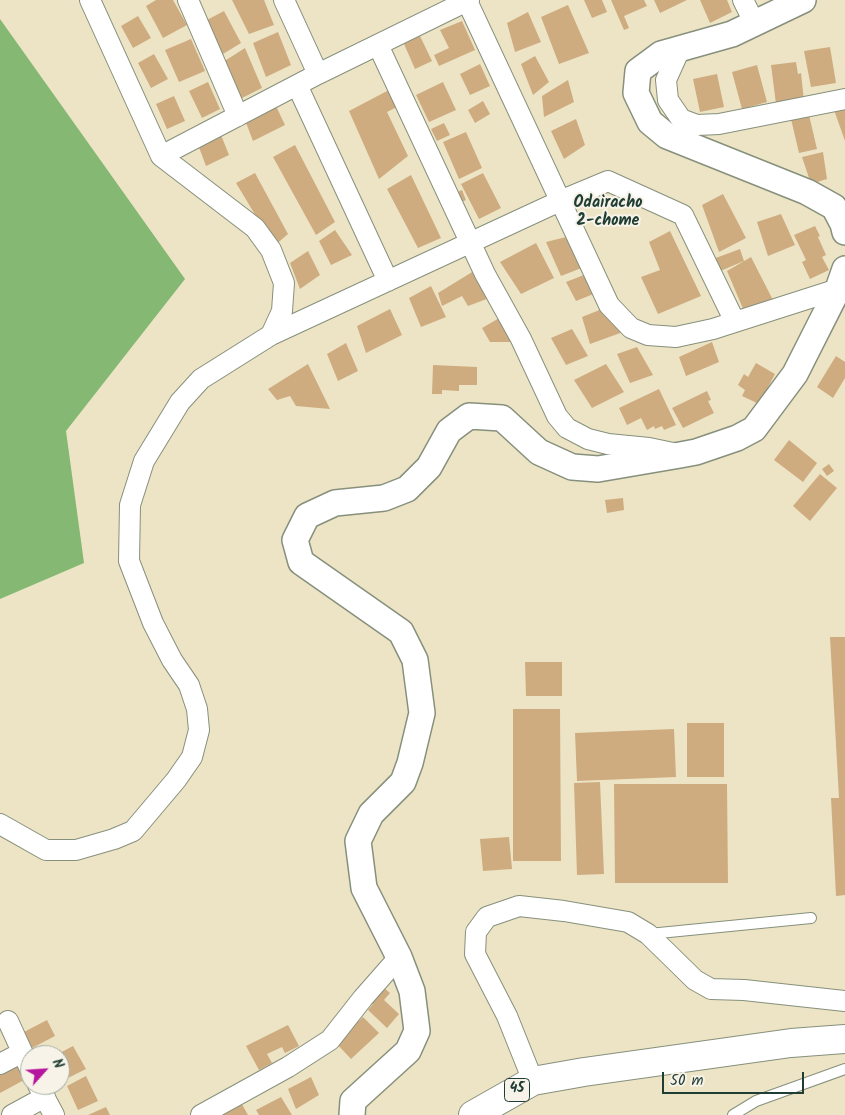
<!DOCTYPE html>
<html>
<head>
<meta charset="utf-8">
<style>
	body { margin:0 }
	#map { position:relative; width:845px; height:1115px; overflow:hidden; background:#ede4c5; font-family:Kalam,sans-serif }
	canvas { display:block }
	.north { position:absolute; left:20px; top:1045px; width:50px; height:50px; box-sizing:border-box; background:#f7f3e8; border:1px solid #a1aaa0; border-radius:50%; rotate:64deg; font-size:14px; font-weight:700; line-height:20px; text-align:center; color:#1f3d34 }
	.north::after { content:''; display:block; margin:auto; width:18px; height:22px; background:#b5179e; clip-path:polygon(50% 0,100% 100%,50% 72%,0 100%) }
	.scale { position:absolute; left:662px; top:1072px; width:142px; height:22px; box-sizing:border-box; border:2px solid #1f3d34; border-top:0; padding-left:6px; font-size:15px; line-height:18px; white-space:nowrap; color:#1f3d34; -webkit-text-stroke:4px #f7f3e8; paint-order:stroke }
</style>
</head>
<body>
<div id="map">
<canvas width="845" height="1115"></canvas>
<div class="north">N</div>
<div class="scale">50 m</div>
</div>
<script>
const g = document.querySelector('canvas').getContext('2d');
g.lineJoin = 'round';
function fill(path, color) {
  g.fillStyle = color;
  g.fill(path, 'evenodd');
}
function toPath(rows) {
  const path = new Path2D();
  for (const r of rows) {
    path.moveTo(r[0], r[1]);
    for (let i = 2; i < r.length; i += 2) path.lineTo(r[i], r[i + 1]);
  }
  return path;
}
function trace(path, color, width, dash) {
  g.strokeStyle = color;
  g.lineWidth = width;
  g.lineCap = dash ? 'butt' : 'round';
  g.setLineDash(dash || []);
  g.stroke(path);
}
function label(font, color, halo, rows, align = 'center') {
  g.font = font + ' Kalam,sans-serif';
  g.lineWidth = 4;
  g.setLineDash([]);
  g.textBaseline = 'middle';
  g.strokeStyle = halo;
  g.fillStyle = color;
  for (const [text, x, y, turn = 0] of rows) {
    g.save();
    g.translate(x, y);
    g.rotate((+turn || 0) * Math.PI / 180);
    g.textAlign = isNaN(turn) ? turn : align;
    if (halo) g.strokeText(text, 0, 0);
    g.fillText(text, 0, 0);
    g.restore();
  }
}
const forest = toPath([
	[0,19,185,279,66,431,84,563,0,599]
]);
const building = toPath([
	[156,0,173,0,187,25,163,38,146,6],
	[232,0,264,0,274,25,249,34],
	[584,0,602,0,607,12,592,18],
	[611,0,644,0,647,6,624,16,629,28,624,30],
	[654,0,687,0,660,13],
	[700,0,727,0,732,12,710,23],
	[568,5,589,53,559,64,541,17],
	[224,11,241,43,218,57,205,21],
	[528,12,541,42,515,52,507,23],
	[138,16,151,38,133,48,121,26],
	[462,21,475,50,439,66,434,55,449,48,440,30],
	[278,32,291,65,266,77,253,43],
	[420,36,432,61,415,69,404,44],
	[191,39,205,71,179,82,165,50],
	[830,47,836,83,811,87,804,51],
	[245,48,262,88,238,100,223,62],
	[154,54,168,79,151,88,138,63],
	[535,56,549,82,533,95,521,64],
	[796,62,798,74,801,73,804,101,776,104,771,65],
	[480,64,490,86,470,95,460,74],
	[757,65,767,102,742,109,732,72],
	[717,74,724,107,700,112,693,79],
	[568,80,574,102,544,117,542,96],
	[208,82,220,109,202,118,189,91],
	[443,82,456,110,429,122,416,95],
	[389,90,399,106,387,112,408,156,379,179,349,111],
	[174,96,185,121,167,129,156,104],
	[483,101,490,114,475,123,468,110],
	[275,104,285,125,253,141,245,120],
	[845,106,845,141,834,110],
	[809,115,817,149,799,153,791,119],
	[576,119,585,145,564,159,551,131],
	[444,123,450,135,437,141,431,129],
	[219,130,229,155,206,166,197,142],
	[466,132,482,168,459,179,443,142],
	[295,145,335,222,316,235,273,157],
	[823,152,827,179,811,184,802,157],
	[255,173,288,234,274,246,236,183],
	[483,173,501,208,479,219,461,184],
	[411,175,441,238,418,248,387,189],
	[462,190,466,200,457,204,453,194],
	[723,194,746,238,719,252,702,205],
	[781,214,795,245,768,256,757,222],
	[815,226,820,236,818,237,826,255,822,257,829,270,810,279,802,262,806,260,794,235],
	[335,230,352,255,331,265,319,241],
	[670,231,701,296,658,314,641,277,660,270,649,242],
	[570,236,584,267,561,276,546,242],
	[536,243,554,278,521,294,500,262],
	[740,249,744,261,718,272,713,259],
	[308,251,320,275,300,289,290,263],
	[751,257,774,302,744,311,727,271],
	[477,269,492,297,468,306,462,296,442,306,438,293],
	[589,273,596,293,576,301,566,282],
	[431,286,446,317,421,327,409,298],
	[607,307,623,332,590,344,582,317],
	[390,309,402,335,366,353,357,326],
	[501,317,514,342,490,342,482,328],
	[572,329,588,356,566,365,551,338],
	[712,342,719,362,686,376,679,357],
	[346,343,358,371,338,381,327,354],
	[637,347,653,375,630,383,617,354],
	[836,356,845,362,845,378,833,398,817,387],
	[756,363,775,374,759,404,742,396,745,390,738,385,744,374,748,377],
	[308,364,330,409,296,406,290,396,277,400,268,389],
	[606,364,624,392,592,408,574,380],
	[433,365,477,367,477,385,459,385,459,391,442,390,442,394,432,394],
	[659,389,676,425,664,430,662,426,655,429,654,426,647,430,641,418,627,425,619,408],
	[707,391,711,400,708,401,714,413,683,428,672,408],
	[789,440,817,463,803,482,774,460],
	[829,464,834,471,827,476,822,469],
	[820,474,837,488,810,521,793,506],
	[623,498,624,510,607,513,605,500],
	[830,637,845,637,845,895,836,896,831,798,839,798],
	[525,662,562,662,562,696,526,696],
	[513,709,560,709,561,861,513,861],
	[687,723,724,723,724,777,687,777],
	[674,729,676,777,577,781,575,733],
	[600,782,604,874,577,875,574,783],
	[614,784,727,784,728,883,615,883],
	[509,837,512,869,483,871,480,839],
	[383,987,390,993,384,1000,399,1014,387,1028,368,1010,373,1004,369,1001],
	[356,1017,359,1021,363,1017,379,1033,351,1059,336,1043],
	[47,1020,55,1036,32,1048,24,1032],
	[288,1025,299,1046,285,1053,282,1047,267,1054,272,1063,259,1070,246,1046],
	[73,1046,86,1069,60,1082,60,1055,56,1055],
	[15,1059,26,1079,0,1093,0,1067],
	[86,1076,98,1101,78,1110,67,1086],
	[311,1077,319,1095,296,1109,288,1089],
	[238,1097,248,1115,219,1115],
	[281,1097,292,1115,259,1115,256,1110],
	[106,1107,110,1115,88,1115]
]);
const service = toPath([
	[649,934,811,918],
	[733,1115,756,1101,845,1069]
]);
const minor = toPath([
	[90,0,161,156,318,74,469,0],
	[188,0,238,116],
	[284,0,318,74],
	[743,0,755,24],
	[467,1,609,305,631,328,648,335,676,337,713,329,838,289],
	[378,45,485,274,521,339,557,416,567,428,588,439,608,444,649,448,673,453],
	[680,49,666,80,668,100,681,119,697,125,719,124,845,99],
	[297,85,388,281],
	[271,335,560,201,608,181,683,215,735,322],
	[0,824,46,850,76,850,114,839,133,831,176,780,192,757,199,730,197,709,189,685,172,660,153,623,129,561,130,505,144,461,180,402,201,379,271,335,282,311,284,283,271,250,255,228,161,156],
	[8,1021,30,1069],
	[0,1064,21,1053],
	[533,1081,507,1016,475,954,476,932,487,917,519,906,564,911,628,922,648,934,695,980,711,989,744,990,845,1001],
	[38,1085,54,1115],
	[12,1115,45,1097],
	[201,1115,288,1067,330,1040,363,998,399,957]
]);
const tertiary = toPath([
	[803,0,732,34,661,54,638,71,636,93,650,122,667,136,807,192,834,207,843,224,845,232],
	[352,1115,353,1101,408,1051,417,1031,412,991,399,957,364,888,358,841,371,814,403,782,410,763,422,713,415,660,401,632,301,562,295,540,307,516,335,503,384,498,407,489,429,467,449,431,469,416,502,418,539,452,572,467,598,469,680,455,696,452,737,438,754,429,795,374,838,289,845,269]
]);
const trunk = toPath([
	[473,1115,533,1081,584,1072,791,1043,845,1039]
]);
const shields = [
	[517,1090,25]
];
const shieldNames = [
	["45",517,1090]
];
const neighbourhoodNames = [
	["Odairacho",608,204],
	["2-chome",608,222]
];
fill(forest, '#84b873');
fill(building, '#ceac80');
trace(service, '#86907c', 12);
trace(minor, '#86907c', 22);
trace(tertiary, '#86907c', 28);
trace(trunk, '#86907c', 30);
trace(service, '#fff', 10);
trace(minor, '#fff', 20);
trace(tertiary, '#fff', 25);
trace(trunk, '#fff', 28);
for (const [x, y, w] of shields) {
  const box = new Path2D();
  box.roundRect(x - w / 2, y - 11.5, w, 23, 4);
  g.fillStyle = '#f7f3e8';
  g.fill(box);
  trace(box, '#1f3d34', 1);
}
label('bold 14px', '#1f3d34', null, shieldNames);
label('bold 16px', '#1f3d34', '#f7f3e8', neighbourhoodNames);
</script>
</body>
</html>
